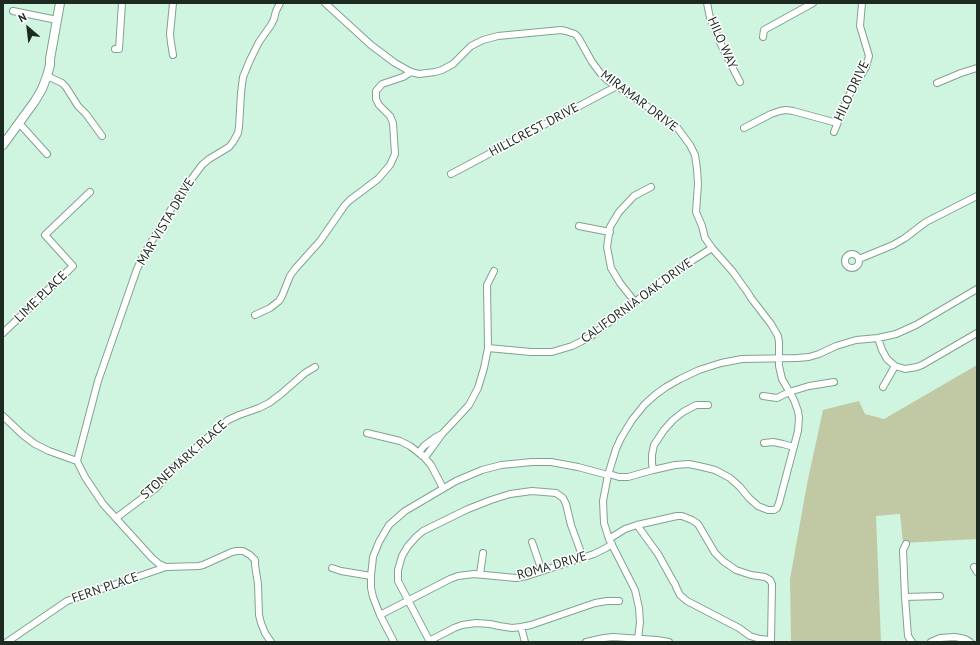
<!DOCTYPE html>
<html>
<head>
<meta charset="utf-8">
<style>
	body { margin:0 }
	#map { position:relative; width:980px; height:645px; overflow:hidden; background:#cff5e0; font-family:"PT Sans",sans-serif }
	canvas { display:block }
	.frame { position:absolute; inset:0; border:4px solid #1c2a22; pointer-events:none }
	.north { position:absolute; left:8px; top:8px; width:40px; height:40px; -webkit-text-stroke:3px #fff; paint-order:stroke; rotate:332deg; font-size:11px; font-weight:700; line-height:16px; text-align:center; color:#1c2a22 }
	.north::after { content:''; display:block; margin:auto; width:14px; height:18px; background:#1c2a22; clip-path:polygon(50% 0,100% 100%,50% 72%,0 100%) }
</style>
</head>
<body>
<div id="map">
<canvas width="980" height="645"></canvas>
<div class="frame"></div>
<div class="north">N</div>
</div>
<script>
const g = document.querySelector('canvas').getContext('2d');
g.lineJoin = 'round';
function fill(path, color) {
  g.fillStyle = color;
  g.fill(path, 'evenodd');
}
function toPath(rows) {
  const path = new Path2D();
  for (const r of rows) {
    if (r.length === 3) {
      path.moveTo(r[0] + r[2], r[1]);
      path.arc(r[0], r[1], r[2], 0, 2 * Math.PI);
      continue;
    }
    path.moveTo(r[0], r[1]);
    for (let i = 2; i < r.length; i += 2) path.lineTo(r[i], r[i + 1]);
  }
  return path;
}
function trace(path, color, width, dash) {
  g.strokeStyle = color;
  g.lineWidth = width;
  g.lineCap = dash ? 'butt' : 'round';
  g.setLineDash(dash || []);
  g.stroke(path);
}
function label(font, color, halo, rows, align = 'center') {
  g.font = font + ' "PT Sans",sans-serif';
  g.lineWidth = 3;
  g.setLineDash([]);
  g.textBaseline = 'middle';
  g.strokeStyle = halo;
  g.fillStyle = color;
  for (const [text, x, y, turn = 0] of rows) {
    g.save();
    g.translate(x, y);
    g.rotate((+turn || 0) * Math.PI / 180);
    g.textAlign = isNaN(turn) ? turn : align;
    if (halo) g.strokeText(text, 0, 0);
    g.fillText(text, 0, 0);
    g.restore();
  }
}
const green = toPath([
	[977,365,977,539,903,543,900,514,876,516,881,642,791,642,790,579,807,484,823,410,859,401,865,414,884,419]
]);
const minor = toPath([
	[173,3,170,34,171,43,173,55],
	[325,3,371,45,395,63,411,72,419,74,435,72,442,70,453,64,471,46,483,40,498,36,561,30,566,31,575,34,578,37,592,62,601,74,607,80,617,86,676,126,690,145,695,155,697,169,698,184,696,212,702,226,705,238,712,248,733,272,748,293,751,298,771,324,778,336,779,342,779,366,782,379,794,400,798,411,799,418,798,431,779,503,777,508,774,510,768,510,758,506,749,498,740,487,730,478,715,470,703,467,689,464,675,465,653,470,628,477,619,477,609,474],
	[707,3,710,18,723,49,740,82],
	[13,11,57,20],
	[763,37,764,30,813,3],
	[115,49,119,49,122,3],
	[47,76,62,83,66,87,78,106,86,114,102,136],
	[937,83,961,73,977,68],
	[19,123,47,154],
	[744,128,771,114,780,111,786,110,793,111,837,123],
	[834,132,848,97,866,67,869,56,860,26,862,3],
	[451,174,617,86],
	[579,226,610,232],
	[852,261,7],
	[859,259,893,245,905,238,926,222,977,196],
	[635,302,620,283,611,268,607,247,610,227,619,212,634,196,651,187],
	[255,315,270,308,279,301,282,296,290,276,295,269,320,241,345,205,350,200,378,179,390,165,395,154,393,123,390,116,379,105,376,99,376,91,382,84,403,77,411,72],
	[3,333,73,266,45,235,90,192],
	[878,338,882,350,887,359,895,366,905,369,917,367,922,365,977,333],
	[488,348,531,352,552,352,572,346,590,337,671,274,712,248],
	[883,387,895,366],
	[763,396,777,398,789,392,809,386,834,382],
	[3,416,23,435,35,444,49,451,77,461,85,477,103,504,152,558,159,564,166,567,199,566,203,565,232,552,237,551,243,551,250,555,255,560,255,565,258,584,259,615,261,623,265,633,271,642],
	[367,433,400,441,410,446,424,457,431,465,443,488],
	[442,434,436,437,424,446,420,451,421,455,426,456,432,448,442,434,458,417,469,405,478,388,484,368,488,348,487,285,494,271],
	[764,443,773,442,783,444,794,447],
	[77,461,98,381,137,269,144,254,179,196,202,165,209,159,229,147,233,142,238,133,239,127,241,93,243,77,250,60,259,42,271,25,274,19,276,11,280,3],
	[653,470,652,463,652,455,654,445,664,430,673,420,683,412,696,405,708,405],
	[116,518,156,488,177,464,228,420,239,415,259,408,269,403,281,394,305,373,315,367],
	[637,525,658,554,673,581,675,584,677,589,680,595,687,601,739,628,750,636,760,639,771,640],
	[609,539,625,529,637,525,677,516,682,516,692,520,698,524,715,553,723,561,736,570,751,575,765,577,770,580,772,584,771,642],
	[532,542,542,571],
	[906,544,903,550,905,597,908,636,912,642],
	[974,567,977,572],
	[332,568,341,571,371,576],
	[480,574,483,553],
	[905,597,940,596],
	[380,615,450,579,458,576,474,574,516,578,527,576,594,554,606,548,612,544],
	[521,627,525,642],
	[638,639,640,622,639,608,635,590,609,539,604,523,603,501,608,475,616,449,621,438,632,420,644,405,655,395,666,387,680,379,699,370,721,363,742,359,797,358,809,357,819,354,836,346,856,340,878,338,896,334,916,325,977,289],
	[429,641,454,628,462,625,476,623,490,624,499,626,512,628,521,627,531,625,595,603,607,601,619,601],
	[7,642,67,601,166,567],
	[394,642,380,615,373,597,371,588,371,576,373,557,379,542,389,525,405,511,456,481,482,470,501,465,532,462,551,462,578,467,608,475],
	[430,642,398,581,398,570,402,556,408,546,416,537,423,531,468,509,491,500,510,494,532,491,556,493,563,498,566,504,571,525,583,558],
	[586,642,604,638,613,637,657,640,669,642],
	[931,642,940,638,955,637,965,639,970,642]
]);
const major = toPath([
	[3,145,35,101,42,89,47,76,50,65,50,59,60,3]
]);
const streetNames = [
	["HILO WAY",722,43,66],
	["HILO DRIVE",852,91,-65],
	["MIRAMAR DRIVE",639,101,37],
	["HILLCREST DRIVE",534,130,-28],
	["MAR VISTA DRIVE",166,222,-59],
	["LIME PLACE",41,297,-44],
	["CALIFORNIA OAK DRIVE",637,301,-36],
	["STONEMARK PLACE",184,460,-42],
	["ROMA DRIVE",552,566,-16],
	["FERN PLACE",105,588,-19]
];
fill(green, '#c1c9a4');
trace(minor, '#80a390', 8);
trace(major, '#80a390', 10);
trace(minor, '#fff', 6);
trace(major, '#fff', 8);
label('13px', '#1c2a22', '#fff', streetNames);
</script>
</body>
</html>
